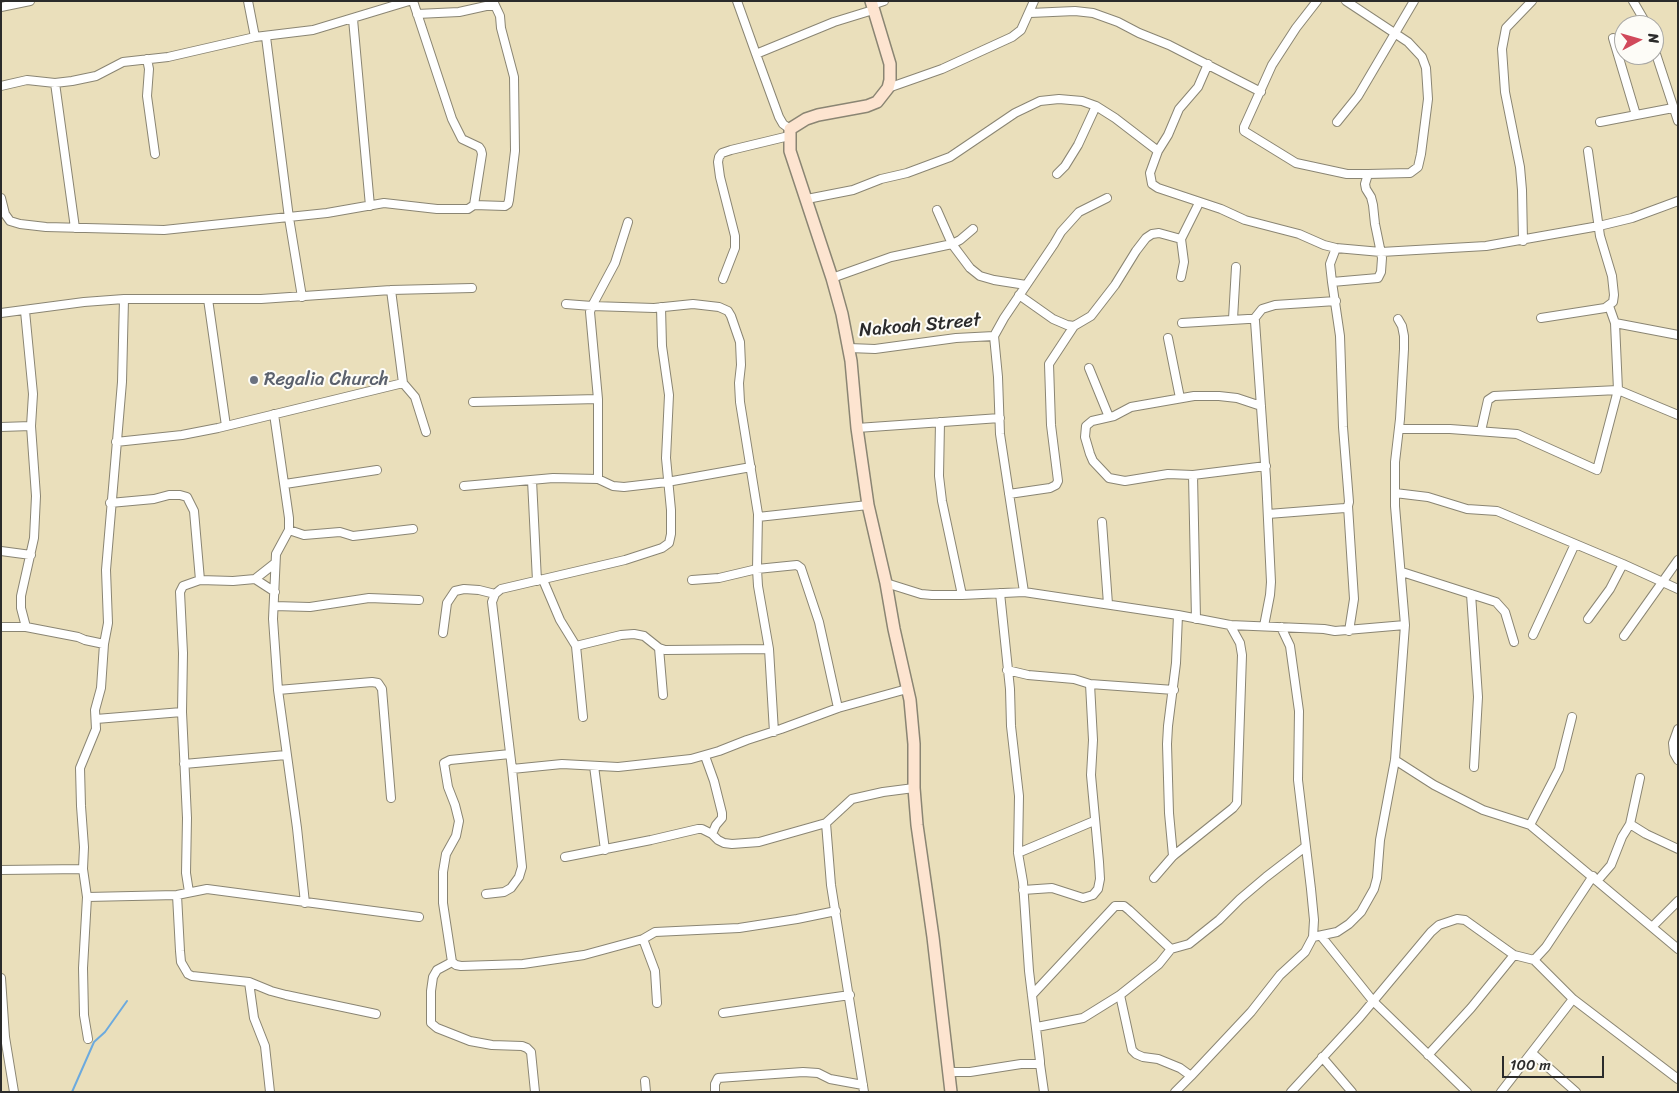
<!DOCTYPE html>
<html>
<head>
<meta charset="utf-8">
<style>
	body { margin:0 }
	#map { position:relative; width:1679px; height:1093px; overflow:hidden; background:#eadfbb; font-family:Sriracha,sans-serif }
	canvas { display:block }
	.frame { position:absolute; inset:0; border:2px solid #2b2b2b; pointer-events:none }
	.north { position:absolute; left:1614px; top:15px; width:50px; height:50px; box-sizing:border-box; background:#fdfcf7; border:1px solid #a9a8a5; border-radius:50%; rotate:84deg; font-size:14px; font-weight:700; line-height:20px; text-align:center; color:#2b2b2b }
	.north::after { content:''; display:block; margin:auto; width:18px; height:22px; background:#d1495b; clip-path:polygon(50% 0,100% 100%,50% 72%,0 100%) }
	.scale { position:absolute; left:1502px; top:1056px; width:102px; height:22px; box-sizing:border-box; border:2px solid #2b2b2b; border-top:0; padding-left:6px; font-size:15px; line-height:18px; white-space:nowrap; color:#2b2b2b; -webkit-text-stroke:4px #fdfcf7; paint-order:stroke }
</style>
</head>
<body>
<div id="map">
<canvas width="1679" height="1093"></canvas>
<div class="frame"></div>
<div class="north">N</div>
<div class="scale">100 m</div>
</div>
<script>
const g = document.querySelector('canvas').getContext('2d');
g.lineJoin = 'round';
function toPath(rows) {
  const path = new Path2D();
  for (const r of rows) {
    path.moveTo(r[0], r[1]);
    for (let i = 2; i < r.length; i += 2) path.lineTo(r[i], r[i + 1]);
  }
  return path;
}
function trace(path, color, width, dash) {
  g.strokeStyle = color;
  g.lineWidth = width;
  g.lineCap = dash ? 'butt' : 'round';
  g.setLineDash(dash || []);
  g.stroke(path);
}
function label(font, color, halo, rows, align = 'center') {
  g.font = font + ' Sriracha,sans-serif';
  g.lineWidth = 4;
  g.setLineDash([]);
  g.textBaseline = 'middle';
  g.strokeStyle = halo;
  g.fillStyle = color;
  for (const [text, x, y, turn = 0] of rows) {
    g.save();
    g.translate(x, y);
    g.rotate((+turn || 0) * Math.PI / 180);
    g.textAlign = isNaN(turn) ? turn : align;
    if (halo) g.strokeText(text, 0, 0);
    g.fillText(text, 0, 0);
    g.restore();
  }
}
const stream = toPath([
	[72,1092,94,1042,105,1032,127,1001]
]);
const street = toPath([
	[248,1,255,37],
	[413,1,452,119,462,139,479,147,481,150,482,154,474,205],
	[737,1,756,54,834,22,873,10],
	[1317,1,1296,28,1272,65,1244,127,1244,131,1296,163,1347,174,1368,174],
	[1633,1,1647,25],
	[872,5,884,1],
	[1,7,30,1],
	[1030,13,1075,11,1093,13,1118,22,1139,33,1169,45,1261,92],
	[417,14,459,12,486,6,494,6],
	[353,19,370,206],
	[266,37,289,218,302,297],
	[1613,38,1636,115],
	[1654,48,1678,121],
	[756,54,779,117,783,124,790,129],
	[147,59,149,69,147,96,155,154],
	[1208,64,1198,87,1179,109,1168,135,1158,151,1150,173,1152,184,1158,188,1221,209,1245,220,1299,234,1324,245,1336,248,1381,252,1486,246,1599,226,1632,218,1678,201],
	[55,83,75,228],
	[1,86,27,80,55,83,72,81,96,76,123,62,168,57,255,37,313,30,409,1],
	[888,88,942,69,1012,37,1021,30,1034,1],
	[1337,122,1358,96,1414,1],
	[1600,122,1673,108],
	[1057,174,1065,166,1078,145,1096,106],
	[1,198,5,214,10,221,20,224,46,227,164,230,327,213,384,203,437,209,468,209,474,205,505,206,508,204,509,200,515,151,514,77,501,28,500,16,493,1],
	[807,199,853,190,881,179,907,173,950,157,1015,113,1040,101,1059,99,1082,101,1096,106,1115,118,1158,151],
	[937,210,952,244,970,268,980,276,994,280,1026,285],
	[1523,241,1522,190,1520,167,1505,92,1502,49,1506,28,1532,1],
	[1181,277,1184,262,1181,239,1199,203],
	[832,278,891,257,952,244,960,240,973,229],
	[723,279,735,248,735,236,720,177,718,162,719,157,722,153,731,150,789,136],
	[1332,282,1330,264,1336,248],
	[391,290,403,383,415,397,426,432],
	[1019,295,1053,319,1067,325,1074,326,1091,316,1115,285,1136,251,1146,238,1152,234,1159,233,1181,239],
	[208,299,226,426],
	[566,304,592,306,615,263,628,222],
	[25,311,33,394,31,426,36,496,34,538,21,596,21,608,26,627],
	[1,313,84,302,124,299,261,299,391,290,472,288],
	[1541,318,1605,308,1613,302,1614,295,1612,276,1600,236,1588,151],
	[1233,319,1236,267],
	[1254,319,1262,309,1275,305,1336,301],
	[1182,323,1248,319,1254,319,1255,321,1266,478,1271,582,1270,595,1264,626],
	[1615,323,1678,335],
	[1168,338,1180,398],
	[849,348,875,349,956,338,994,336],
	[1089,368,1109,417],
	[473,402,598,399],
	[274,414,289,518,289,530,276,554,273,619,278,690,297,828,305,903],
	[940,422,939,476,942,501,962,595],
	[1,427,31,426],
	[857,428,1000,418],
	[1399,429,1450,429,1517,434,1597,470,1618,390,1615,323,1609,306],
	[1481,431,1488,400,1494,396,1618,390,1678,415],
	[116,442,182,435,218,428,403,383],
	[1193,475,1266,466],
	[598,479,598,399,590,312,592,306,654,308,693,304,719,307,728,311,731,316,740,342,741,365,739,383,740,402,758,514,757,569,758,586,769,649,774,732],
	[532,480,537,581],
	[285,484,377,470],
	[464,486,553,478,598,479,613,486,624,487,667,482,751,467],
	[1395,493,1428,497,1467,509,1497,511,1623,564,1678,589],
	[1009,494,1050,488,1056,485,1058,481,1051,425,1049,364,1074,326],
	[110,503,154,499,169,495,180,495,187,497,194,511,200,580],
	[1348,506,1354,599,1349,631],
	[1268,514,1345,508,1348,506,1349,502,1343,427,1340,336,1332,282,1378,278,1381,272,1382,258,1375,224,1373,205,1371,197,1366,189,1365,184,1368,174,1410,173,1418,167,1421,154,1428,99,1426,68,1422,57,1408,42,1346,1],
	[758,517,868,505],
	[1102,522,1108,604],
	[289,530,304,535,340,532,353,536,413,529],
	[1,551,31,555],
	[1402,572,1496,602,1505,612,1514,642],
	[255,579,275,592],
	[543,580,560,620,576,646,621,635,634,634,644,636,659,648,665,650,769,649],
	[692,580,719,578,757,569,797,565,801,568,819,622,838,708],
	[886,583,921,594,932,595,962,595,1024,592,1178,615,1230,625,1324,629,1335,631,1405,625],
	[1024,592,1000,434,998,377,994,336,1004,318,1054,244,1061,232,1079,212,1107,198],
	[1471,594,1478,697,1474,767],
	[274,606,310,607,369,598,419,600],
	[1196,619,1193,475,1168,474,1125,481,1109,478,1093,461,1090,454,1085,437,1086,426,1092,421,1114,416,1131,407,1194,396,1219,396,1237,398,1261,406],
	[1588,619,1610,589,1623,564],
	[1,627,26,627,78,637,85,640,104,644],
	[443,633,447,603,455,591,464,589,479,590,495,594],
	[1533,635,1575,544],
	[1624,636,1678,560],
	[576,646,583,717],
	[659,648,663,695],
	[1007,670,1028,675,1074,679,1090,684,1093,740,1091,775,1099,862,1100,879,1098,889,1093,895,1083,898,1052,888,1023,890],
	[1090,684,1174,690],
	[278,690,372,682,378,683,382,689,391,798],
	[96,719,182,712],
	[705,756,714,781,722,813,722,818,716,825,712,834],
	[1395,760,1434,785,1483,810,1530,825,1678,949],
	[1678,760,1674,753,1673,743,1678,729],
	[184,764,286,755],
	[594,766,605,850],
	[512,769,562,764,618,767,691,759,719,751,747,740,781,729,838,708,907,689],
	[1630,824,1646,834,1678,849],
	[1530,825,1559,769,1572,717],
	[1018,853,1094,821],
	[1173,856,1169,813,1167,744,1168,726,1176,663,1178,615],
	[565,857,651,840,698,829,702,829,712,834,718,840,724,843,732,844,759,842,826,823],
	[1,870,83,869],
	[1154,878,1173,856,1233,808,1237,803,1242,655,1240,643,1230,625],
	[1598,880,1611,865,1622,837,1630,824,1640,778],
	[189,892,186,873,187,818,182,712,183,653,180,592,183,586,200,580,233,581,255,579,274,564],
	[486,894,504,892,511,888,519,877,522,867,512,769,492,602,495,594,501,589,625,560,662,548,669,543,671,534,671,510,666,458,669,395,662,346,661,307],
	[177,895,180,951,181,962,188,974,192,976,249,982,271,991,286,995,376,1014],
	[87,897,177,895,207,889,419,917],
	[1652,927,1678,901],
	[1321,936,1373,1001,1467,1092],
	[1313,937,1337,932,1349,924,1361,912,1374,889,1377,878,1380,840,1395,760,1405,625,1395,506,1395,462,1400,419,1404,349,1404,336,1402,326,1398,319],
	[643,939,655,971,657,1003],
	[1534,960,1546,947,1593,876],
	[452,962,443,903,443,872,446,854,456,836,459,821,455,805,448,787,444,763,450,760,510,754],
	[1,978,5,1037,14,1092],
	[249,982,254,1018,265,1046,270,1092],
	[1032,995,1115,906,1124,906,1129,910,1171,949],
	[723,1013,850,995],
	[1037,1027,1083,1018,1120,995],
	[88,1039,84,1015,83,968,87,897,83,869,84,847,81,806,80,768,96,729,95,710,101,688,104,644,108,623,106,570,122,382,124,299],
	[1532,1053,1576,1092],
	[1428,1055,1471,1008,1514,955],
	[1322,1057,1352,1092],
	[1040,1064,1044,1092],
	[948,1072,970,1072,1021,1064,1040,1064,1040,1061,1029,971,1023,882,1018,853,1019,796,1011,726,1010,689,1000,593],
	[1191,1076,1180,1068,1158,1059,1143,1057,1136,1054,1132,1050,1120,995,1159,964,1171,949,1189,944,1219,920,1240,899,1266,877,1305,847],
	[645,1081,646,1092],
	[535,1092,531,1052,527,1048,522,1046,492,1045,470,1041,437,1028,431,1023,431,991,433,977,437,970,452,962,456,965,461,966,523,964,584,955,643,939,655,932,739,928,797,919,836,911],
	[715,1092,715,1084,718,1078,803,1072,818,1073,830,1079,863,1085],
	[864,1092,831,885,826,823,852,799,883,792,914,788],
	[1175,1092,1191,1076,1251,1012,1280,975,1305,952,1313,937,1314,920,1311,889,1298,780,1299,711,1290,646,1281,627],
	[1291,1092,1360,1017,1431,932,1439,925,1457,919,1465,920,1514,955,1534,960,1573,999,1678,1079],
	[1501,1092,1573,999]
]);
const secondary = toPath([
	[871,1,890,64,890,80,888,88,877,102,867,106,818,115,806,119,790,129,790,151,832,278,842,314,851,361,857,428,868,505,886,583,894,629,910,700,914,744,914,788,917,825,933,937,951,1092]
]);
const markers = [
	[254,380,5,"#6b7280"]
];
const streetNames = [
	["Nakoah Street",920,326,-5]
];
const worshipNames = [
	["Regalia Church",264,380]
];
trace(stream, '#6caade', 2);
trace(street, '#8a8573', 10);
trace(secondary, '#8a8573', 14);
trace(street, '#fff', 8);
trace(secondary, '#fde4d0', 11);
for (const [x, y, r, color] of markers) {
  const dot = new Path2D();
  dot.arc(x, y, r, 0, 2 * Math.PI);
  g.fillStyle = color;
  g.fill(dot);
  trace(dot, '#fdfcf7', 2);
}
label('19px', '#2b2b2b', '#fdfcf7', streetNames);
label('19px', '#5b616d', '#fdfcf7', worshipNames, 'left');
</script>
</body>
</html>
